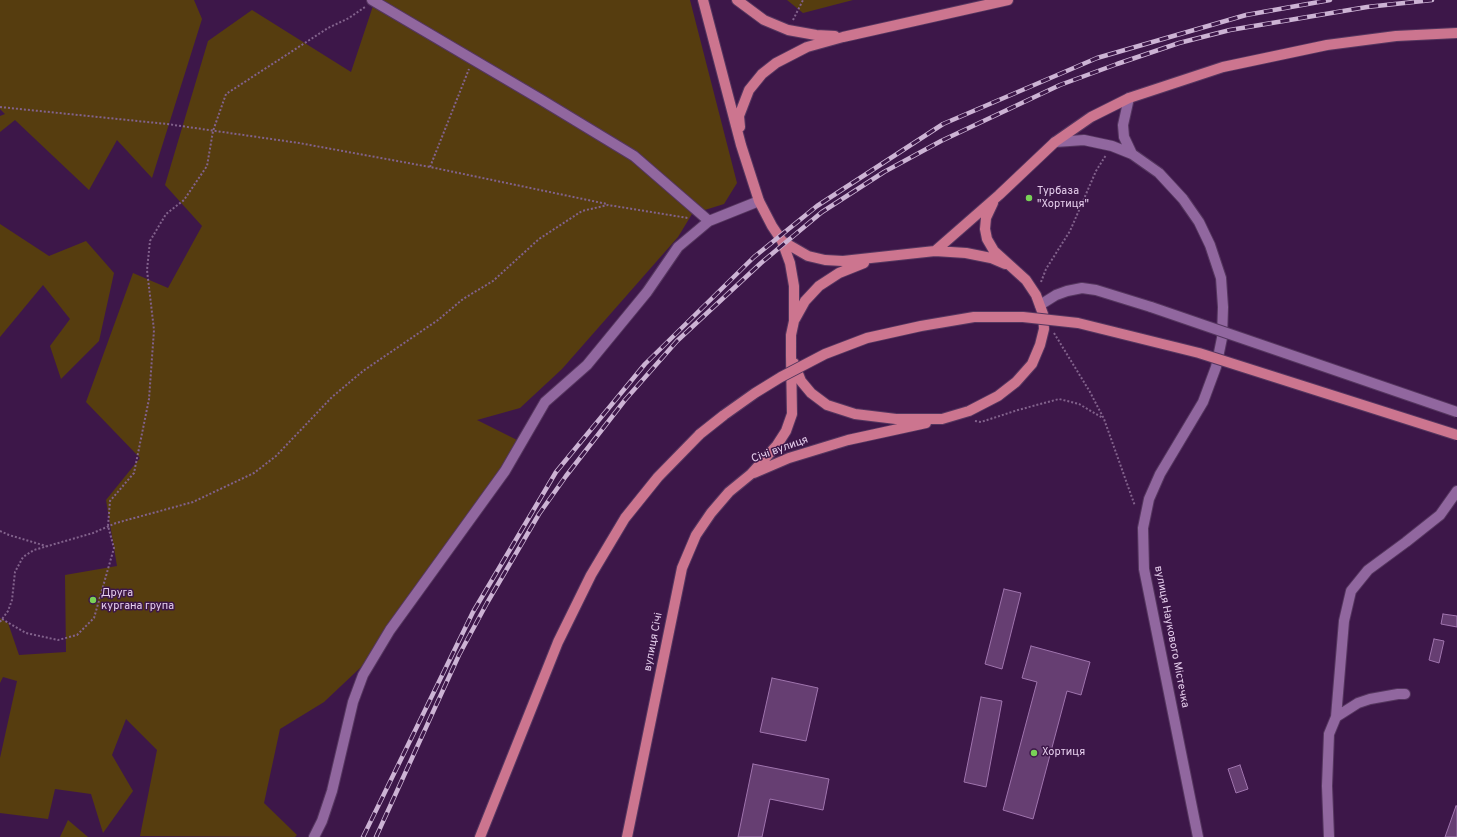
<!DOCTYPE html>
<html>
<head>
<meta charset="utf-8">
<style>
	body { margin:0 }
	canvas { display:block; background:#3d1749 }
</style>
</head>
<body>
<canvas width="1457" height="837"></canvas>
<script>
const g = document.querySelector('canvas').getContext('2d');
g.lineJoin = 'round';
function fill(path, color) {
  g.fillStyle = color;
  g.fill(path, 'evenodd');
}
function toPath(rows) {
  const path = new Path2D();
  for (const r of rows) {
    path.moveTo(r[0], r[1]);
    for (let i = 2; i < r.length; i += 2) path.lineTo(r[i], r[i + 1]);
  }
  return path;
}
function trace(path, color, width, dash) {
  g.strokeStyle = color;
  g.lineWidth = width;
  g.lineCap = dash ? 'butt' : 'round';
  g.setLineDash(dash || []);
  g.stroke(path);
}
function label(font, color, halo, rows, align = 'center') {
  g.font = font + ' Overpass,sans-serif';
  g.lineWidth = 3;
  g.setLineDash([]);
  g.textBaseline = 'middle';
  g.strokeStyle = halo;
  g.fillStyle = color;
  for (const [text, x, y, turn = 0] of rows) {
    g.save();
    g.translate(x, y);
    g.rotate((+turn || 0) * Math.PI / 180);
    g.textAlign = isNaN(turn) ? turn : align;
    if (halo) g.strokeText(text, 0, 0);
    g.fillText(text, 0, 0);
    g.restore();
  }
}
const green = toPath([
	[0,0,194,0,202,19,152,178,117,140,89,190,15,120,0,132,0,116,5,114,0,109],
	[375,0,690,0,737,183,724,204,692,214,678,237,562,369,520,408,477,420,521,442,377,652,324,702,280,729,264,803,297,835,295,837,140,836,157,750,126,719,112,755,133,791,103,833,91,794,55,789,48,819,0,813,0,758,17,681,3,677,0,683,0,618,8,623,19,655,66,652,65,575,117,566,106,500,140,458,86,402,133,273,168,288,202,226,165,185,208,41,252,10,351,72],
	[787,0,853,0,803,13],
	[0,224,49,256,86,241,114,273,99,341,61,379,50,346,70,319,43,285,0,337],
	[68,820,88,837,60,837]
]);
const building = toPath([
	[1004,589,1021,593,1002,669,985,664,1004,589],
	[1443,614,1457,616,1457,627,1441,624,1443,614],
	[1434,639,1444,641,1439,663,1429,660,1434,639],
	[1031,646,1090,662,1081,695,1067,691,1033,819,1003,810,1037,682,1022,678,1031,646],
	[772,678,818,688,806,741,760,732,772,678],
	[981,697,1002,701,986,787,964,782,981,697],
	[753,764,829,779,823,810,770,799,762,837,738,837,753,764],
	[1240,765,1248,789,1236,793,1228,769,1240,765],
	[1456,806,1457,806,1457,837,1445,837,1456,806]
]);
const path = toPath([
	[793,20,803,0],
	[0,107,167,124,299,143,430,167,607,204],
	[430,167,469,69],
	[1041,282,1046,269,1070,231,1096,171,1106,155],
	[1054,333,1090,392,1104,419,1135,506],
	[975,421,981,422,1018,410,1059,399,1079,404,1103,418],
	[0,531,9,535,46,546],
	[2,619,26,633,58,640,77,635,94,618,114,548,108,526,110,501,134,473,149,399,154,330,147,270,150,241,166,214,184,200,207,166,213,131,226,94,328,28,349,18,365,7],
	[0,622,8,611,12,600,15,572,23,557,34,550,93,533,116,523,193,502,254,473,276,456,332,397,363,371,438,320,463,299,493,281,539,239,582,211,608,205,688,218]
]);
const minor = toPath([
	[372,0,540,99,634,156,709,221],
	[1129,98,1123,125,1124,137,1132,154],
	[1055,142,1084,140,1112,146,1132,154,1159,173,1183,199,1199,222,1210,245,1221,278,1223,307,1222,338,1216,367,1203,402,1160,474,1149,499,1143,528,1144,569,1198,837],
	[1040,305,1056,295,1067,291,1082,288,1096,290,1151,307],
	[1336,717,1344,621,1351,591,1368,570,1406,542,1440,515,1457,491],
	[314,837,322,821,332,791,353,702,363,675,390,630,505,471,545,402,587,365,647,292,678,247,709,221,759,201],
	[1329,837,1327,786,1329,734,1336,717,1358,703,1370,699,1398,694,1405,694]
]);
const major = toPath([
	[737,0,764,20,788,30,816,35,835,36],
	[740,127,739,116,749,90,762,74,776,63,807,47,843,37,1008,0],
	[782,241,808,256,825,260,843,261,935,251,966,253,991,258,1005,264],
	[935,251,999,195,1055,142,1091,117,1129,98,1223,67,1327,45,1396,36,1457,33],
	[795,319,805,301,819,286,839,273,864,263],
	[794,363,801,381,811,393,827,405,855,414,896,419,942,419,969,411,998,396,1016,382,1032,364,1040,345,1044,329,1043,314,1036,295,1026,280,994,251,987,239,985,229,986,218,993,203],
	[754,473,789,458,848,440,926,423],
	[480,837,558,642,591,575,625,518,658,477,700,434],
	[627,837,682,568,696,535,711,513,729,492,751,474,777,445,786,431,792,414,791,356,791,335,794,321,794,286,790,263,782,241,772,226,759,201,741,145,703,0]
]);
const rail = toPath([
	[363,837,473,612,556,472,645,364,754,257,817,206,943,124,1097,58,1246,15,1330,0],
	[376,837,459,655,487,603,539,514,566,476,625,400,677,341,761,263,822,212,884,172,941,141,1060,85,1117,64,1179,43,1230,30,1367,7,1432,0]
]);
const minorBridge = toPath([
	[1151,307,1457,412]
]);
const majorBridge = toPath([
	[700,434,724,415,755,393,781,377,825,354,867,338,921,326,974,317,1023,317,1078,323,1199,353,1457,435]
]);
const markers = [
	[1029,198,4,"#79d157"],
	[93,600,4,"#79d157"],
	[1034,753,4,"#79d157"]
];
const poiNames = [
	["Турбаза",1037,192],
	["\"Хортиця\"",1037,205],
	["Друга",101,594],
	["кургана група",101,607],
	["Хортиця",1042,753]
];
const streetNames = [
	["Січі вулиця",780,450,-20],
	["вулиця Наукового Містечка",1171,637,79],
	["вулиця Січі",654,642,-79]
];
fill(green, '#563d0f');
fill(building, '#663e72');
trace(building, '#9f74ad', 1);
trace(minor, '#55365f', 12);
trace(major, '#55365f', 12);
trace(path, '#82628c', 2, [2, 2]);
trace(minor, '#91679f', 10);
trace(major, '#cc758f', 10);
trace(rail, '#ccb3d4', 4.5);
trace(rail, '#3d1749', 3, [9]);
trace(minorBridge, '#55365f', 12, []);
trace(majorBridge, '#55365f', 12, []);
trace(minorBridge, '#91679f', 10);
trace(majorBridge, '#cc758f', 10);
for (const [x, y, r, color] of markers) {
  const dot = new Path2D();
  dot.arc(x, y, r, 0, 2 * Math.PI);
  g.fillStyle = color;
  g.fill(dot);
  trace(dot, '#3d1749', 1.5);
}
label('11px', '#e5ceec', '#3d1749', poiNames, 'left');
label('11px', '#e5ceec', '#3d1749', streetNames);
</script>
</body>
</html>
